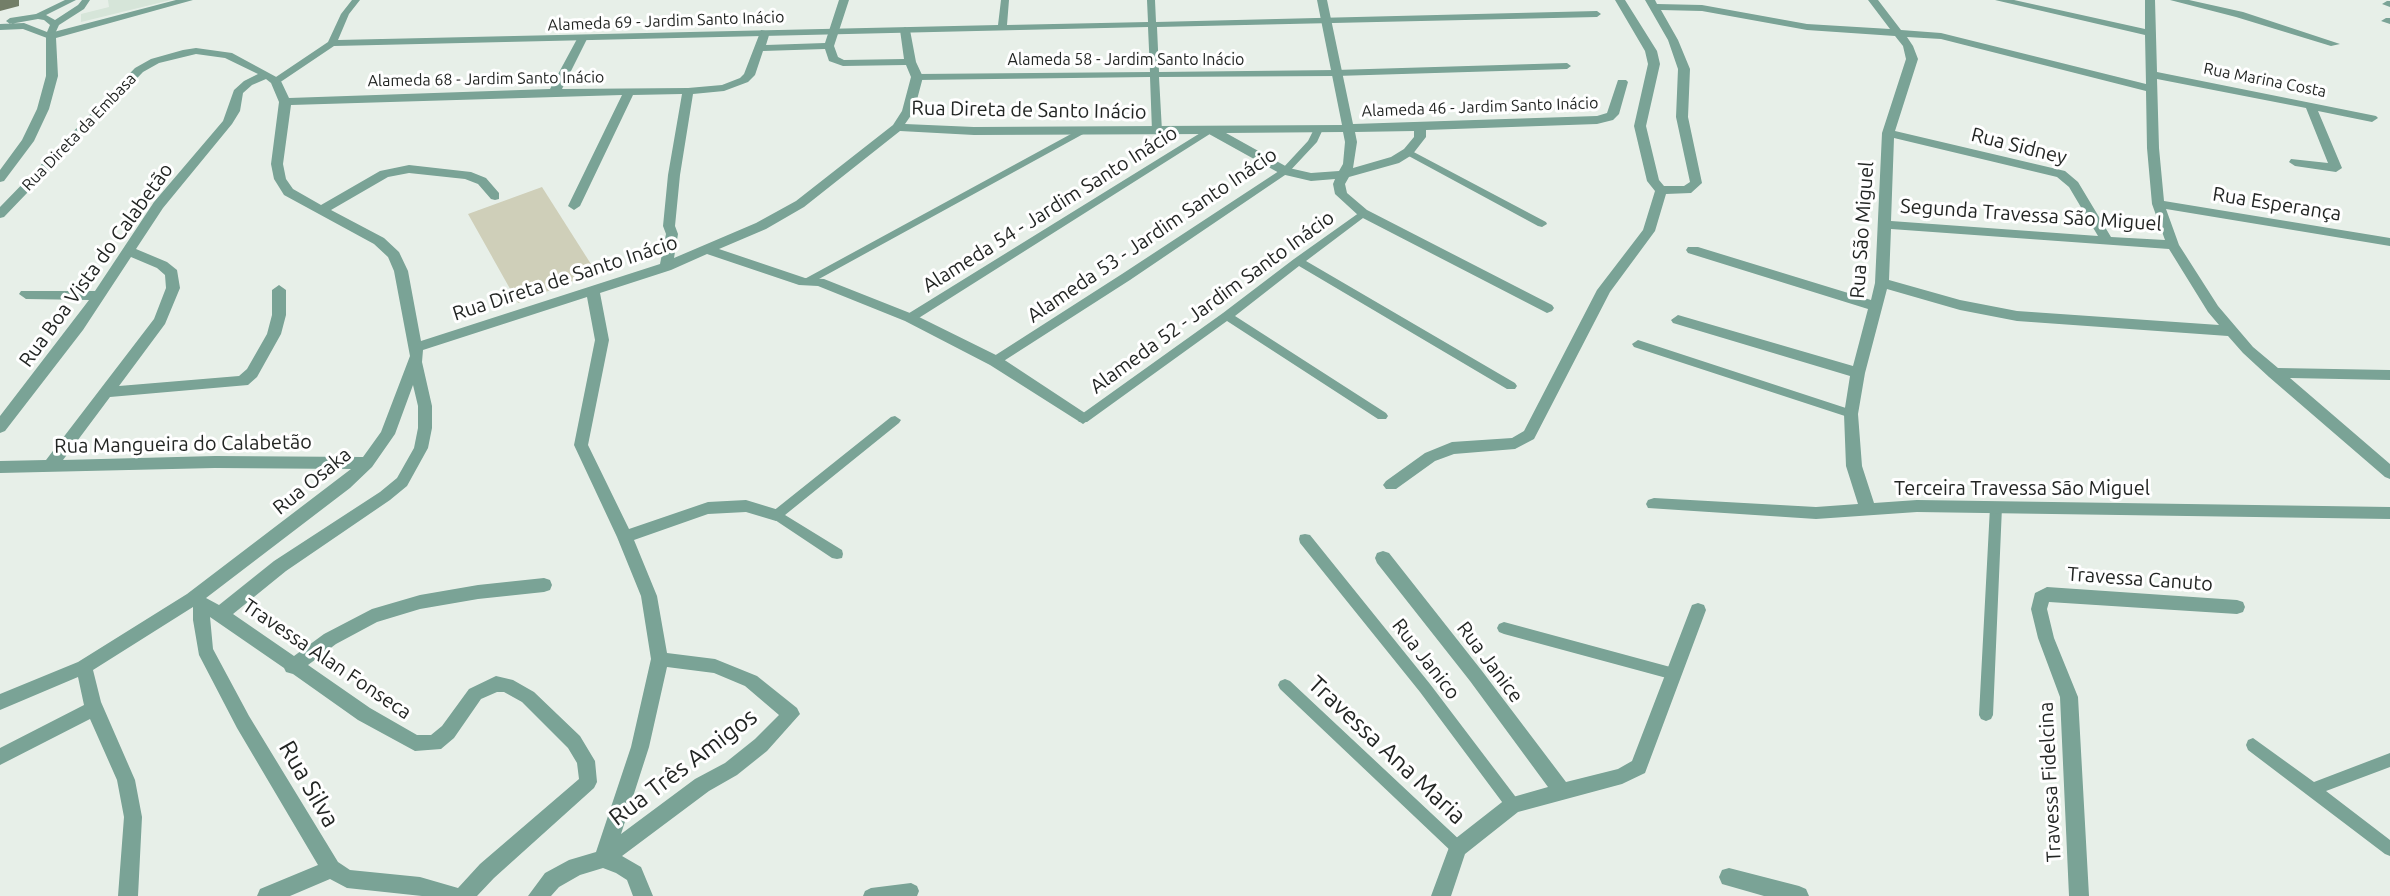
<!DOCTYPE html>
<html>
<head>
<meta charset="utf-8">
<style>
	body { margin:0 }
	canvas { display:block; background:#e7efe8 }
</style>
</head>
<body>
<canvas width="2390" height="896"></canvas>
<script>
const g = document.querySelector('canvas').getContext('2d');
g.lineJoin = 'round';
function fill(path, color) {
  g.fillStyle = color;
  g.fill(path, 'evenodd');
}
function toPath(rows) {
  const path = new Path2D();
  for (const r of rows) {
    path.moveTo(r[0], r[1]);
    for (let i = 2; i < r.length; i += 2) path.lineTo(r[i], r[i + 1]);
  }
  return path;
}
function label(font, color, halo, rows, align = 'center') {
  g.font = font + ' Ubuntu,sans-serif';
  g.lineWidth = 6;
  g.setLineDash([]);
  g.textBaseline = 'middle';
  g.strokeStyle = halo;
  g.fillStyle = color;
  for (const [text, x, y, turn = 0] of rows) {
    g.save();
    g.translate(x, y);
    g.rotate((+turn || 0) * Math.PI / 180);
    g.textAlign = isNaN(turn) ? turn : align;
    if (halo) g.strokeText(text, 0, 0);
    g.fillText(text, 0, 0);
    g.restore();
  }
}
const built = toPath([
	[108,0,171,0,81,22,81,14,109,7]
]);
const green = toPath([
	[542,187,596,272,518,303,468,214]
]);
const service = toPath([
	[65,0,76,0,46,15,55,20,78,5,82,0,90,0,84,9,59,25,53,38,47,38,23,29,0,30,0,24,24,23,47,32,50,25,44,20,38,19,10,24,6,21,10,18,36,14,65,0],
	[352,0,360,0,349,14,338,40,998,25,1001,0,1009,0,1007,25,1148,22,1147,0,1155,0,1156,22,1597,11,1601,14,1597,17,1157,27,1159,72,1336,70,1567,63,1571,66,1567,69,1336,76,1159,77,1162,131,1157,134,1152,131,1150,77,917,80,912,77,917,74,1150,72,1148,27,334,46,279,83,273,83,273,79,328,42,341,14,352,0],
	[1318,126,1323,129,1317,142,1288,173,1130,280,999,364,991,364,989,361,991,358,1122,274,1282,169,1308,141,1315,127,1318,126],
	[1210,127,1213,128,1213,132,914,321,906,321,905,318,906,315,1210,127],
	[1082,128,1087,131,1085,133,808,285,800,285,799,282,1082,128],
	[1408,149,1546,222,1547,224,1542,227,1538,226,1405,154,1403,152,1408,149],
	[1363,210,1368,213,1367,215,1306,261,1515,383,1517,386,1515,389,1507,389,1299,266,1235,316,1386,413,1388,416,1386,419,1378,419,1227,321,1087,422,1079,422,1077,419,1079,416,1223,313,1294,259,1363,210],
	[1638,340,1855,411,1857,414,1851,418,1634,347,1632,344,1638,340],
	[895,416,901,420,899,423,785,515,842,550,843,554,842,558,837,559,832,558,772,518,770,515,772,512,891,417,895,416],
	[1996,502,2000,504,2002,507,1993,715,1991,719,1986,721,1981,719,1979,715,1990,507,1992,504,1996,502],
	[1305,534,1310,535,1430,684,1518,800,1520,805,1518,810,1513,812,1508,810,1420,692,1300,543,1299,539,1300,535,1305,534],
	[1504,622,1674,668,1679,670,1681,674,1679,678,1674,680,1504,634,1499,632,1497,628,1499,624,1504,622],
	[1285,679,1290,681,1463,843,1466,848,1463,853,1458,855,1453,853,1280,689,1278,685,1280,681,1285,679],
	[2253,738,2314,782,2390,753,2390,767,2326,791,2390,840,2390,856,2385,854,2248,750,2246,745,2248,740,2253,738],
	[911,883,917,886,919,891,917,896,863,896,865,891,871,888,911,883]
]);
const minor = toPath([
	[176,0,193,0,56,38,58,76,49,109,34,141,4,181,0,182,0,170,22,140,37,109,46,76,46,34,176,0],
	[839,0,849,0,834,46,838,57,844,60,904,59,900,30,905,27,910,30,916,62,923,77,914,111,905,124,974,127,1342,125,1317,0,1327,0,1353,124,1597,116,1607,113,1618,80,1626,80,1628,82,1619,114,1613,120,1597,124,1426,130,1426,137,1412,155,1399,163,1349,177,1345,184,1347,193,1367,210,1552,305,1554,308,1552,311,1547,313,1359,216,1335,194,1333,184,1335,179,1311,181,1281,174,1209,134,974,135,900,131,804,207,766,229,719,249,805,278,824,279,915,315,1000,357,1088,415,1090,419,1083,424,990,365,905,321,818,286,799,285,707,254,671,270,600,293,609,340,588,445,629,529,708,502,746,500,782,511,784,515,782,519,776,521,746,512,708,514,634,540,657,596,667,653,715,659,757,676,797,708,800,714,767,751,737,775,709,791,622,856,641,867,653,896,633,896,627,880,616,873,603,868,580,875,559,887,551,896,528,896,545,873,569,860,596,852,631,747,651,659,641,596,617,537,574,445,595,340,587,297,423,350,422,362,432,406,432,428,428,448,407,486,390,500,286,571,233,614,294,656,324,634,372,609,420,595,478,585,544,578,550,580,552,585,550,590,544,592,478,599,420,609,377,622,336,644,308,665,370,708,417,735,431,735,442,726,469,689,496,676,513,680,534,692,580,736,595,761,597,782,594,788,494,878,477,896,422,896,347,888,330,879,290,896,257,896,260,889,318,865,237,728,199,655,193,620,193,607,93,670,101,702,135,780,142,817,138,896,118,896,124,817,117,780,90,719,0,765,0,748,84,705,78,677,0,710,0,694,78,662,187,594,351,469,215,468,0,473,0,461,46,460,154,319,166,288,165,275,157,268,131,257,83,330,5,431,0,433,0,416,89,300,26,299,19,294,21,291,95,291,154,202,223,121,234,90,244,81,258,74,225,58,196,54,159,63,143,72,4,217,0,218,0,207,135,68,151,59,183,50,196,48,232,53,280,79,289,98,550,89,577,39,582,36,587,39,562,89,688,88,722,85,740,78,744,74,761,30,770,32,766,45,825,43,839,0],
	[825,49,829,61,843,66,906,65,911,77,902,111,893,125,796,201,756,223,674,258,678,234,675,226,680,175,693,94,724,91,748,82,755,75,763,51,825,49],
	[266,79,271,83,279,102,271,164,274,179,284,195,374,244,388,257,394,271,410,356,381,432,363,457,215,456,63,460,110,397,248,385,257,377,281,334,286,315,286,290,279,285,272,290,272,315,267,334,247,369,239,376,119,386,165,324,180,288,177,270,167,262,136,249,163,208,232,124,240,111,243,93,252,85,266,79],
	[682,94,668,175,663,226,666,234,660,264,421,341,408,271,399,252,384,238,331,210,388,177,409,173,465,179,478,184,491,199,495,200,499,199,499,193,486,178,471,172,409,165,380,171,321,205,293,189,286,179,283,164,291,105,622,95,568,206,574,210,580,206,633,95,682,94],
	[1414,131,1414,137,1404,149,1391,157,1353,168,1357,142,1355,132,1414,131],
	[1343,132,1345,142,1343,164,1339,171,1311,173,1289,168,1226,133,1343,132],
	[413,385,418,406,418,428,414,448,397,478,380,492,274,561,219,605,206,598,350,488,372,467,395,434,413,385],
	[210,617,284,668,286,672,293,674,358,720,415,751,441,749,454,738,481,699,497,692,504,692,522,702,568,748,577,763,579,779,480,864,458,888,420,877,350,870,338,862,249,716,213,649,210,617],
	[667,667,714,673,745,686,779,715,755,739,725,763,695,779,621,834,649,747,667,667],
	[1615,0,1625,0,1657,51,1660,64,1646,126,1659,180,1664,186,1684,186,1690,182,1676,117,1678,69,1668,40,1645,0,1655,0,1657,4,1702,5,1807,24,1890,29,1868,0,1878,0,1901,30,1941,33,2146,84,2145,35,1995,0,2014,0,2145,29,2145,0,2155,0,2157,72,2376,116,2378,118,2372,122,2318,111,2342,168,2336,172,2295,166,2289,162,2291,159,2328,163,2306,108,2157,79,2159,148,2164,201,2390,238,2390,246,2166,209,2179,245,2218,306,2253,347,2278,368,2390,370,2390,380,2290,378,2390,464,2390,479,2385,477,2269,377,2243,353,2228,336,2017,321,1960,310,1887,289,1865,373,1858,414,1862,466,1874,503,1917,500,2390,507,2390,519,1917,512,1816,519,1648,508,1646,504,1648,500,1654,498,1816,507,1858,504,1846,466,1844,414,1850,376,1673,323,1671,320,1678,315,1853,366,1868,309,1688,253,1686,250,1688,247,1698,247,1871,300,1875,283,1882,133,1906,59,1903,46,1895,36,1807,30,1702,11,1661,10,1678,40,1690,69,1688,117,1702,183,1691,193,1666,194,1655,231,1610,292,1534,439,1515,449,1454,454,1435,461,1396,489,1386,489,1383,485,1386,481,1425,453,1452,442,1512,438,1524,431,1597,290,1643,230,1655,191,1647,181,1634,126,1648,64,1645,51,1615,0],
	[1907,37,1941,39,2146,91,2147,148,2152,204,2165,240,2111,237,2078,182,2065,171,1895,131,1918,59,1913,46,1907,37],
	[1894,138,2057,177,2069,187,2098,236,1891,221,1894,138],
	[1891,229,2169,249,2208,312,2219,325,2017,311,1960,300,1889,280,1891,229],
	[2170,0,2189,0,2243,12,2340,44,2331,46,2236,17,2170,0],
	[2387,1,2390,1,2390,7,2382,4,2387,1],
	[2386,18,2390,18,2390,24,2381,21,2386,18],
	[1383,551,1389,553,1482,671,1566,782,1618,769,1632,761,1690,610,1692,605,1698,603,1704,605,1706,610,1645,773,1622,784,1518,812,1465,854,1451,896,1431,896,1451,842,1506,799,1548,787,1470,681,1377,563,1375,558,1377,553,1383,551],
	[2047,587,2237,600,2243,602,2245,607,2243,612,2237,614,2049,602,2047,609,2054,638,2078,697,2089,896,2069,896,2060,697,2038,638,2031,609,2035,593,2047,587],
	[1729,868,1799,886,1806,889,1809,896,1764,896,1722,884,1719,877,1722,870,1729,868]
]);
const shadedWall = toPath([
	[0,0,19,0,19,6,0,11]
]);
const farStreetnames = [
	["Alameda 69 - Jardim Santo Inácio",666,21,-2],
	["Alameda 58 - Jardim Santo Inácio",1126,60],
	["Alameda 68 - Jardim Santo Inácio",486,79,-1],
	["Rua Marina Costa",2265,80,11],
	["Alameda 46 - Jardim Santo Inácio",1480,107,-2],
	["Rua Direta da Embasa",79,132,-46]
];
const streetNames = [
	["Rua Direta de Santo Inácio",1029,110,1],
	["Rua Sidney",2019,146,14],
	["Rua Esperança",2277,204,9],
	["Alameda 54 - Jardim Santo Inácio",1050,209,-32],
	["Segunda Travessa São Miguel",2031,215,4],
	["Rua São Miguel",1862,230,-86],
	["Alameda 53 - Jardim Santo Inácio",1152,235,-34],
	["Rua Boa Vista do Calabetão",96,265,-54],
	["Rua Direta de Santo Inácio",565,278,-18],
	["Alameda 52 - Jardim Santo Inácio",1212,302,-36],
	["Rua Mangueira do Calabetão",183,444,-1],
	["Rua Osaka",312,481,-39],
	["Terceira Travessa São Miguel",2022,488],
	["Travessa Canuto",2140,579,4],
	["Travessa Alan Fonseca",327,659,34],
	["Rua Janico",1426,659,52],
	["Rua Janice",1490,662,53],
	["Travessa Fidelcina",2050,782,-93]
];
const nearStreetnames = [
	["Travessa Ana Maria",1387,750,43],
	["Rua Três Amigos",683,767,-37],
	["Rua Silva",309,784,60]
];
fill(built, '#d6e5d9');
fill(green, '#cfcfb9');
fill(service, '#7aa396');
fill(minor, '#7aa396');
fill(shadedWall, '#737e68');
label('16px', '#232624', '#fff', farStreetnames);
label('20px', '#232624', '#fff', streetNames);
label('24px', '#232624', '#fff', nearStreetnames);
</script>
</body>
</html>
